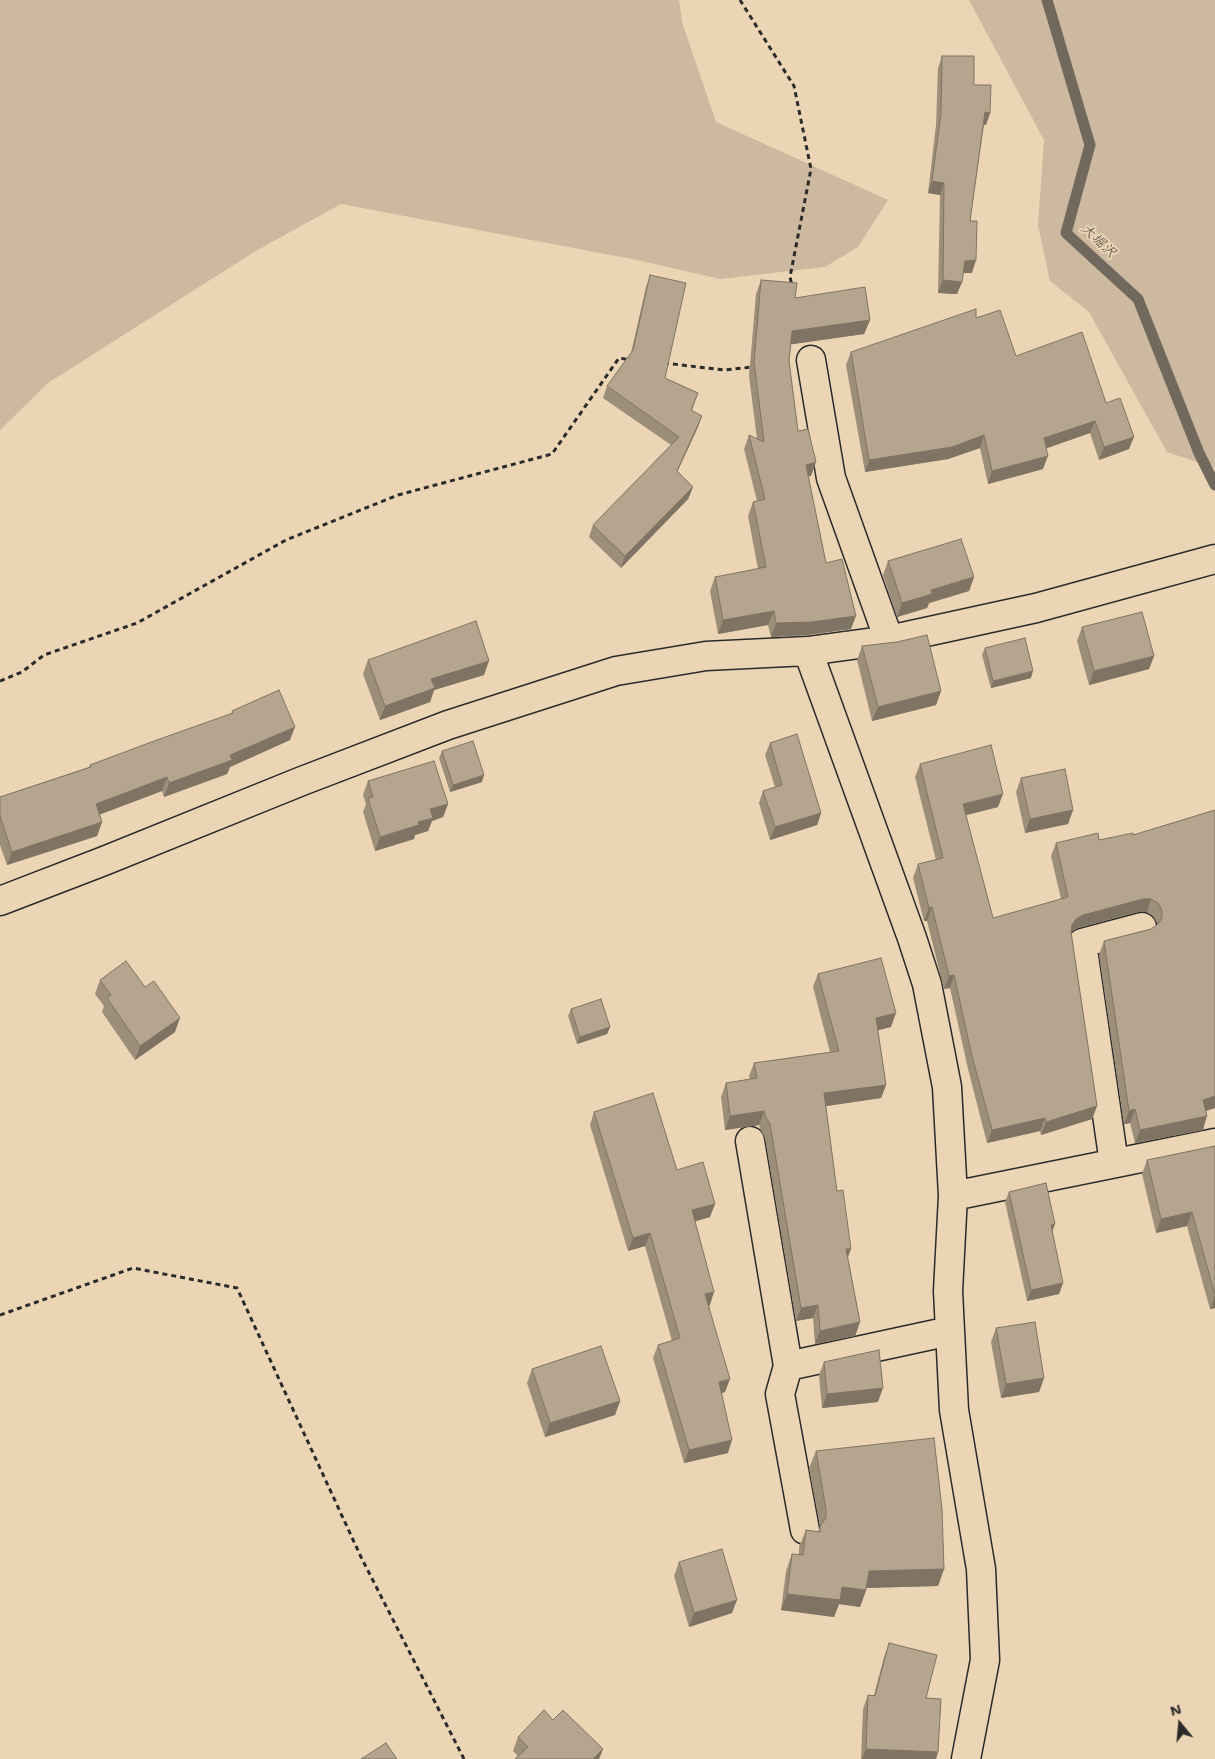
<!DOCTYPE html>
<html>
<head>
<meta charset="utf-8">
<style>
	body { margin:0 }
	#map { position:relative; width:1215px; height:1759px; overflow:hidden; background:#ecd5b5; font-family:"Shantell Sans",sans-serif }
	canvas { display:block }
	.north { position:absolute; left:1155px; top:1699px; width:50px; height:50px; -webkit-text-stroke:4px #ecd5b5; paint-order:stroke; rotate:343deg; font-size:14px; font-weight:700; line-height:20px; text-align:center; color:#2b2b2b }
	.north::after { content:''; display:block; margin:auto; width:18px; height:22px; background:#2b2b2b; clip-path:polygon(50% 0,100% 100%,50% 72%,0 100%) }
</style>
</head>
<body>
<div id="map">
<canvas width="1215" height="1759"></canvas>
<div class="north">N</div>
</div>
<script>
const g = document.querySelector('canvas').getContext('2d');
g.lineJoin = 'round';
function fill(path, color) {
  g.fillStyle = color;
  g.fill(path, 'evenodd');
}
function toPath(rows) {
  const path = new Path2D();
  for (const r of rows) {
    path.moveTo(r[0], r[1]);
    for (let i = 2; i < r.length; i += 2) path.lineTo(r[i], r[i + 1]);
  }
  return path;
}
function trace(path, color, width, dash) {
  g.strokeStyle = color;
  g.lineWidth = width;
  g.lineCap = dash ? 'butt' : 'round';
  g.setLineDash(dash || []);
  g.stroke(path);
}
function label(font, color, halo, rows, align = 'center') {
  g.font = font + ' "Shantell Sans","Klee One",sans-serif';
  g.lineWidth = 4;
  g.setLineDash([]);
  g.textBaseline = 'middle';
  g.strokeStyle = halo;
  g.fillStyle = color;
  for (const [text, x, y, turn = 0] of rows) {
    g.save();
    g.translate(x, y);
    g.rotate((+turn || 0) * Math.PI / 180);
    g.textAlign = isNaN(turn) ? turn : align;
    if (halo) g.strokeText(text, 0, 0);
    g.fillText(text, 0, 0);
    g.restore();
  }
}
const green = toPath([
	[0,0,679,0,682,22,716,122,888,200,858,247,825,267,720,279,637,260,341,204,254,252,48,383,0,430],
	[969,0,1215,0,1215,468,1167,452,1089,312,1050,281,1038,225,1044,140]
]);
const stream = toPath([
	[1047,0,1090,145,1066,233,1138,299,1199,453,1215,485]
]);
const path = toPath([
	[740,0,794,86,811,169,790,277,792,286],
	[664,363,724,370,753,367],
	[0,681,22,672,44,655,137,623,286,540,398,495,552,454,619,358,631,360],
	[0,1315,133,1268,237,1288,361,1557,464,1759]
]);
const minor = toPath([
	[811,360,831,478,889,640],
	[808,651,912,938,927,984,947,1087,953,1196,948,1291,954,1410,981,1569,985,1660,966,1759],
	[0,901,104,861,302,781,448,725,616,671,706,656,808,651,889,640,1036,608,1215,559],
	[750,1141,788,1366,780,1394,805,1530],
	[1114,1163,1082,943,1142,927],
	[953,1196,1215,1143],
	[788,1366,950,1331]
]);
const wall = toPath([
	[942,56,974,85,990,113,986,125,984,125,970,221,972,273,963,273,962,282,957,294,938,293,940,195,928,193,936,125,938,68],
	[650,275,665,378,698,393,692,411,698,427,677,472,693,487,688,499,621,568,589,537,593,525,671,445,603,398,607,386,631,353,646,287],
	[761,280,795,298,870,320,864,334,791,344,789,361,798,431,811,476,808,476,826,563,851,629,807,635,771,637,768,625,718,634,710,591,715,577,758,569,748,516,753,502,757,501,744,449,749,435,757,439,749,376,756,294],
	[976,318,1016,356,1106,403,1129,449,1099,460,1090,433,1046,448,1043,469,988,484,980,448,948,459,865,472,846,365,851,352],
	[888,561,974,577,969,591,929,603,927,608,897,617,883,575],
	[1082,627,1154,656,1149,669,1089,685,1077,641],
	[897,642,941,691,936,705,872,721,857,660,862,646],
	[985,648,1031,678,991,688,982,655],
	[368,660,484,675,434,690,430,702,380,720,363,674],
	[232,711,290,740,230,767,227,774,164,797,162,791,99,814,102,822,97,836,7,865,0,845,0,797,89,767,90,765,231,714],
	[770,743,821,813,817,825,770,840,759,803,763,791,775,787,765,755],
	[442,751,482,782,450,792,439,758],
	[920,764,998,807,966,815,993,918,1061,899,1051,856,1056,843,1099,840,1133,835,1215,810,1215,1108,1206,1111,1203,1130,1135,1143,1130,1123,1124,1124,1099,955,1104,941,1151,929,1157,925,1157,923,1153,916,1147,912,1138,912,1078,928,1071,932,1097,1106,1092,1119,1041,1135,1040,1131,987,1143,968,1069,950,988,944,989,927,921,924,921,913,878,918,864,936,860,915,777],
	[1021,778,1073,810,1068,824,1025,833,1016,792],
	[368,781,448,804,443,817,432,821,428,831,415,835,414,839,375,851,363,812,366,804,363,795],
	[818,974,891,1027,878,1030,886,1085,881,1098,826,1106,837,1191,848,1258,860,1322,855,1336,815,1344,813,1318,796,1321,765,1138,760,1129,759,1125,725,1130,721,1097,726,1083,750,1079,749,1076,754,1063,830,1052,813,987],
	[100,980,175,1032,135,1060,102,1012,104,1006,95,994],
	[571,1009,610,1027,607,1034,577,1044,568,1016],
	[594,1112,677,1170,710,1217,695,1221,710,1305,709,1306,725,1392,722,1393,728,1453,684,1463,653,1358,658,1345,672,1341,645,1246,628,1251,590,1125],
	[1215,1146,1215,1308,1210,1309,1187,1226,1156,1233,1142,1174,1147,1160],
	[1009,1192,1063,1283,1059,1294,1027,1301,1005,1202],
	[996,1328,1044,1378,1039,1392,1001,1398,991,1342],
	[824,1362,878,1402,822,1408,819,1375],
	[532,1369,620,1401,615,1415,545,1437,527,1383],
	[816,1451,944,1569,938,1586,867,1588,860,1607,839,1604,834,1617,781,1610,786,1571,792,1554,799,1555,799,1547,806,1530,818,1532,820,1526,809,1468],
	[679,1562,732,1613,689,1627,674,1576],
	[889,1643,926,1698,936,1759,861,1759,863,1709,868,1695,874,1695,884,1657],
	[553,1720,603,1749,599,1759,515,1759,518,1756,513,1751,518,1737]
]);
const shadedWall = toPath([
	[985,112,990,113,986,125,981,125],
	[932,181,944,183,940,195,928,193],
	[976,260,972,273,960,273,965,261],
	[943,280,962,282,957,294,938,293],
	[870,320,864,334,787,345,792,331],
	[702,416,698,427,672,483,677,471],
	[1095,421,1090,433,1039,451,1044,438],
	[984,435,980,448,948,459,865,472,869,460],
	[1134,437,1129,449,1099,460,1104,447],
	[1048,456,1043,469,988,484,992,471],
	[816,462,811,476,800,478,806,465],
	[693,487,688,499,621,568,625,556],
	[974,577,969,591,929,603,927,608,897,617,902,603,931,590],
	[774,611,768,625,718,634,723,620],
	[856,616,851,629,807,635,771,637,776,623],
	[1154,656,1149,669,1089,685,1094,671],
	[489,661,484,675,434,690,430,702,380,720,385,706,431,679],
	[1033,671,1031,678,991,688,993,681],
	[941,691,936,705,872,721,878,707],
	[295,727,290,740,230,767,227,774,164,797,169,783,230,755],
	[484,775,482,782,450,792,453,785],
	[167,777,162,791,91,818,96,804],
	[1003,794,998,807,959,817,963,804],
	[448,804,443,817,432,821,428,831,415,835,414,839,375,851,380,837,418,822,430,809],
	[1073,810,1068,824,1025,833,1030,819],
	[821,813,817,825,770,840,775,827],
	[102,822,97,836,7,865,12,852],
	[1143,899,1151,899,1147,912,1138,912,1078,928,1071,932,1072,925,1076,919,1083,915],
	[932,907,927,921,924,921,929,908],
	[954,975,950,988,944,989,949,976],
	[896,1013,891,1027,871,1032,876,1018],
	[180,1018,175,1032,135,1060,140,1046],
	[610,1027,607,1034,577,1044,580,1037],
	[886,1085,881,1098,820,1107,824,1093],
	[1215,1096,1215,1108,1199,1113,1203,1100],
	[1097,1106,1092,1119,1041,1135,1046,1122],
	[1135,1109,1130,1123,1124,1124,1129,1111],
	[764,1111,759,1125,725,1130,730,1116],
	[1207,1116,1203,1130,1135,1143,1140,1130],
	[1045,1118,1040,1131,987,1143,992,1130],
	[715,1204,710,1217,687,1224,692,1210],
	[1192,1212,1187,1226,1156,1233,1161,1219],
	[1055,1224,1051,1235,1051,1225],
	[650,1233,645,1246,628,1251,633,1238],
	[846,1249,851,1249,846,1262],
	[1063,1283,1059,1294,1027,1301,1031,1290],
	[714,1292,710,1305,700,1308,705,1294],
	[1215,1295,1215,1308,1210,1309],
	[818,1305,813,1318,796,1321,801,1308],
	[860,1322,855,1336,815,1344,820,1331],
	[1044,1378,1039,1392,1001,1398,1006,1384],
	[730,1379,725,1392,714,1395,719,1382],
	[883,1388,878,1402,822,1408,827,1394],
	[620,1401,615,1415,545,1437,550,1423],
	[732,1440,728,1453,684,1463,689,1450],
	[944,1569,938,1586,863,1588,869,1571],
	[842,1587,866,1590,860,1607,839,1604,834,1617,781,1610,787,1594],
	[737,1600,732,1613,689,1627,694,1613],
	[603,1749,599,1759,593,1759],
	[866,1749,938,1752,936,1759,862,1759]
]);
const building = toPath([
	[942,56,974,56,974,85,991,85,990,113,985,112,970,221,977,221,976,260,965,261,962,282,943,280,944,183,932,181,941,113,942,56],
	[650,275,686,283,665,378,698,393,691,410,702,416,677,471,693,487,625,556,593,525,679,437,607,386,633,350,650,275],
	[761,280,797,283,795,298,865,287,870,320,792,331,789,361,798,431,808,429,816,462,806,465,826,563,842,559,856,616,812,622,776,623,774,611,723,620,715,577,766,567,753,502,765,499,749,435,764,442,754,362,761,280],
	[976,309,976,318,1000,310,1016,356,1082,332,1106,403,1120,398,1134,437,1104,447,1095,421,1044,438,1048,456,992,471,984,435,952,447,869,460,851,352,976,309],
	[961,539,974,577,931,590,932,594,902,603,888,561,961,539],
	[1142,612,1154,656,1094,671,1082,627,1142,612],
	[476,621,489,661,431,679,435,688,385,706,368,660,476,621],
	[927,635,941,691,878,707,862,646,897,642,927,635],
	[1025,638,1033,671,993,681,985,648,1025,638],
	[279,690,295,727,230,755,232,760,169,783,167,777,96,804,102,822,12,852,0,816,0,797,91,767,90,765,154,741,233,713,232,711,279,690],
	[797,734,821,813,775,827,763,791,782,785,770,743,797,734],
	[473,741,484,775,453,785,442,751,473,741],
	[991,745,1003,794,963,804,993,918,1068,897,1056,843,1098,833,1099,840,1133,833,1133,835,1215,810,1215,1096,1203,1100,1207,1116,1140,1130,1135,1109,1129,1111,1104,941,1151,929,1158,924,1162,918,1162,910,1158,903,1151,899,1143,899,1083,915,1076,919,1072,925,1071,932,1097,1106,1046,1122,1045,1118,992,1130,972,1056,954,975,949,976,932,907,929,908,918,864,943,858,920,764,991,745],
	[434,761,448,804,430,809,433,818,418,822,419,825,380,837,368,798,373,797,368,781,434,761],
	[1065,769,1073,810,1030,819,1021,778,1065,769],
	[881,958,896,1013,876,1018,886,1085,824,1093,837,1191,843,1190,851,1249,846,1249,860,1322,820,1331,818,1305,801,1308,770,1124,765,1116,764,1111,730,1116,726,1083,757,1078,754,1063,839,1051,818,974,881,958],
	[126,961,145,987,154,981,180,1018,140,1046,107,998,111,995,100,980,126,961],
	[601,999,610,1027,580,1037,571,1009,601,999],
	[653,1093,677,1170,703,1162,715,1204,692,1210,714,1292,705,1294,730,1379,719,1382,732,1440,689,1450,658,1345,680,1338,650,1233,633,1238,594,1112,653,1093],
	[1215,1146,1215,1295,1192,1212,1161,1219,1147,1160,1215,1146],
	[1046,1183,1055,1224,1051,1225,1063,1283,1031,1290,1009,1192,1046,1183],
	[1035,1322,1044,1378,1006,1384,996,1328,1035,1322],
	[601,1346,620,1401,550,1423,532,1369,601,1346],
	[879,1350,883,1388,827,1394,824,1362,879,1350],
	[934,1438,942,1509,944,1569,869,1571,866,1590,842,1587,840,1600,787,1594,792,1554,803,1555,806,1530,820,1532,820,1526,826,1518,826,1510,816,1451,934,1438],
	[722,1549,737,1600,694,1613,679,1562,722,1549],
	[889,1643,937,1655,926,1698,941,1699,938,1752,866,1749,868,1695,875,1696,889,1643],
	[544,1710,553,1720,563,1710,603,1749,593,1759,515,1759,528,1747,518,1737,544,1710],
	[386,1743,397,1759,361,1759,386,1743]
]);
const waterNames = [
	["大堀沢",1098,241,43]
];
fill(green, '#cdb99f');
trace(stream, '#71695d', 11);
trace(minor, '#2b2b2b', 31);
trace(path, '#2b2b2b', 3, [5, 4]);
trace(minor, '#ecd5b5', 28);
fill(wall, '#9d8e7a');
fill(shadedWall, '#7f7463');
fill(building, '#b6a58e');
trace(building, '#7f7463', 1);
label('italic 14px', '#484540', '#ecd5b5', waterNames);
</script>
</body>
</html>
